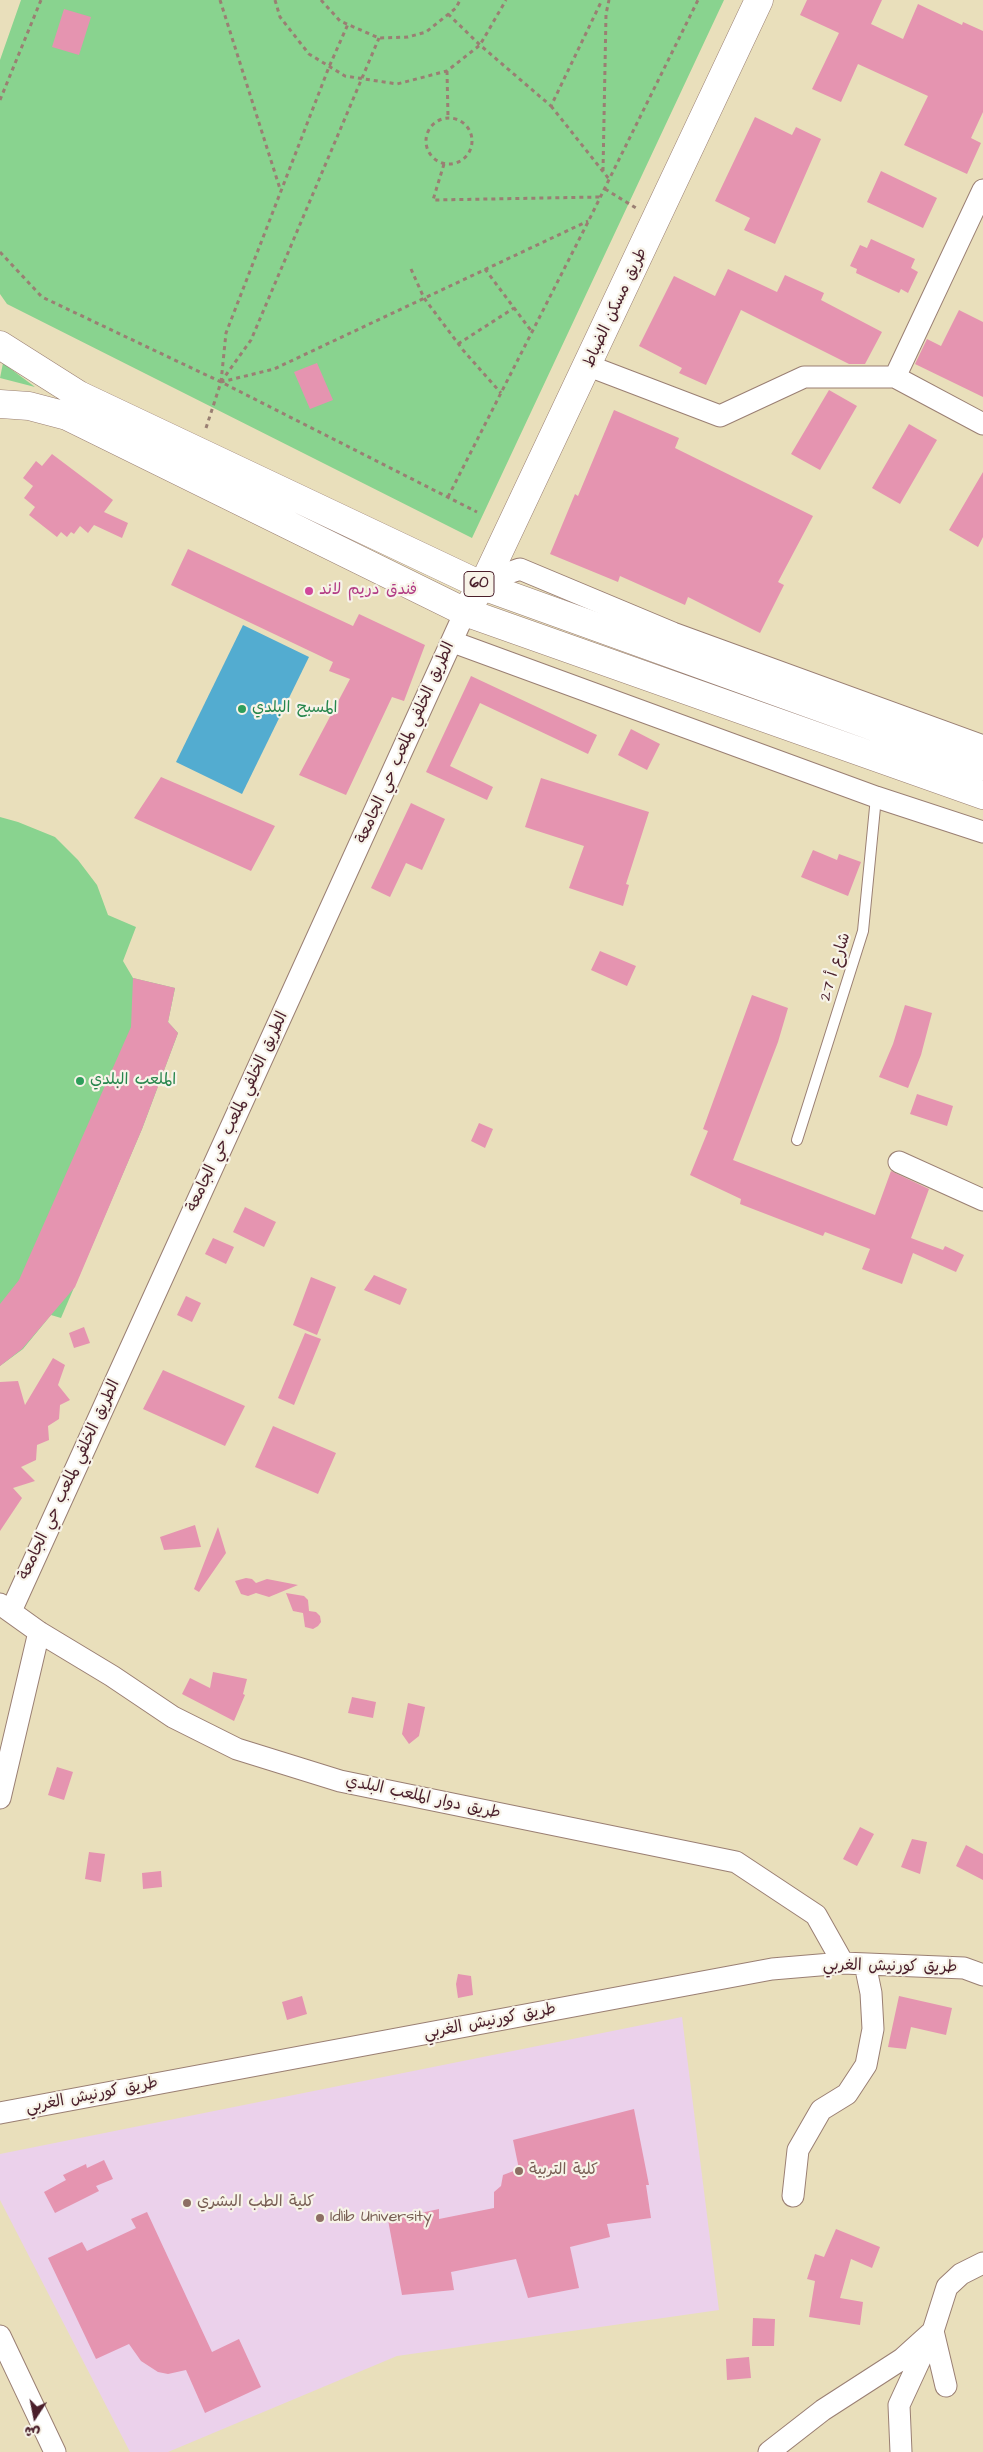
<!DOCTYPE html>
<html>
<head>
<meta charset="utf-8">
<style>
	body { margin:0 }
	#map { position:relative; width:983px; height:2452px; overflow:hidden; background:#e9dfbb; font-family:"Architects Daughter","Playpen Sans Arabic",sans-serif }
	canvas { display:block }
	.north { position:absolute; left:10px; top:2392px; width:50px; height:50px; -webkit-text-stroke:4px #f7f3e8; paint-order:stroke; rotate:191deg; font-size:14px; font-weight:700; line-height:20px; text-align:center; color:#4a1f2b }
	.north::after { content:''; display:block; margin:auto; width:18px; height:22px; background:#4a1f2b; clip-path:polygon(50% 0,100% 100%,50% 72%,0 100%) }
</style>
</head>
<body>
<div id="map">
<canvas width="983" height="2452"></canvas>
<div class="north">ش</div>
</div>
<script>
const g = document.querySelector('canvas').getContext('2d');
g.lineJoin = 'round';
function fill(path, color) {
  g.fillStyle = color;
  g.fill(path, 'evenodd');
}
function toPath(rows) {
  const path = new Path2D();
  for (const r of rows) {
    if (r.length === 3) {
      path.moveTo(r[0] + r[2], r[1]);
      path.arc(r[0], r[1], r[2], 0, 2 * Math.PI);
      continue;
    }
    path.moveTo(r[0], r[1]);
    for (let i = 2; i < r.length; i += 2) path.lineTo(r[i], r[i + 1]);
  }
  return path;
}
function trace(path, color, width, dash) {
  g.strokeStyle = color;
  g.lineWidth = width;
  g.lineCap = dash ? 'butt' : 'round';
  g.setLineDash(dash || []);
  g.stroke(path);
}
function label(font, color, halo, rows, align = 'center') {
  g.font = font + ' "Architects Daughter","Playpen Sans Arabic",sans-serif';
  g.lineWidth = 4.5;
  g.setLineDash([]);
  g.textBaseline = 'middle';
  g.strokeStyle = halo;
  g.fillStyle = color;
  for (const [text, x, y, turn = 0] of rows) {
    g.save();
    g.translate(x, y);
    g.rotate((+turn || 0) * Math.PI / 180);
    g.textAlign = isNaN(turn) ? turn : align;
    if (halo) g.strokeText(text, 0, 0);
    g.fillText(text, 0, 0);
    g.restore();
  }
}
const built = toPath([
	[682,2017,719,2310,397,2356,168,2452,130,2452,0,2200,0,2154]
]);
const green = toPath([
	[21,0,724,0,472,538,7,304,0,294,0,60],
	[3,363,35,387,0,378],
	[0,817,18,822,55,837,78,860,97,885,108,915,136,927,123,961,133,978,175,988,168,1022,178,1033,142,1129,61,1318,51,1315,23,1349,0,1366]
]);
const water = toPath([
	[243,625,309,657,242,794,176,762]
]);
const building = toPath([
	[807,0,882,0,871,24,903,39,918,4,962,25,963,22,983,31,983,112,971,138,981,143,967,174,904,145,928,96,858,64,841,102,812,89,839,33,800,15],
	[64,9,91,17,79,55,52,47],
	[755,117,792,135,796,127,821,139,775,244,744,230,750,218,715,201],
	[881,171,937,198,923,228,867,202],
	[871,239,915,259,911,268,918,272,908,293,901,289,899,293,856,273,857,269,850,266,860,245,867,248],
	[728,269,777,292,785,275,824,293,821,300,882,332,865,364,849,364,741,310,706,385,679,373,682,368,639,346,674,276,715,296],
	[959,310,983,322,983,397,915,364,927,339,941,346],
	[317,363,333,400,310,409,294,372],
	[829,390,857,406,820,470,791,454],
	[614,410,679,438,675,448,813,516,778,582,784,585,760,633,688,597,685,605,620,576,618,582,550,554,575,494,578,496],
	[909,424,937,440,900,504,872,488],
	[52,454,113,500,104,512,128,523,122,538,94,525,88,533,80,526,74,534,71,532,67,537,61,532,57,537,29,515,35,507,24,498,33,486,23,478,36,461,42,466],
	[983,472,983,537,978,547,949,530],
	[188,549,353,626,359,614,425,645,404,701,392,697,346,795,299,775,350,679,329,671,333,662,171,585],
	[471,676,597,735,588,754,480,703,450,766,493,787,487,800,426,772],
	[631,729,660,744,647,770,618,755],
	[161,777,275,826,251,871,134,818],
	[541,778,649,812,626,884,629,885,623,906,569,888,584,846,525,827],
	[411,803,445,819,422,870,406,863,390,897,371,888],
	[813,850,837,860,839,854,861,862,848,896,801,877],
	[600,951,636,966,627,986,591,970],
	[133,978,175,988,168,1022,178,1033,142,1129,75,1287,22,1349,0,1366,0,1304,19,1280,131,1027],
	[752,995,788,1008,778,1042,733,1160,875,1215,891,1171,929,1189,911,1238,943,1250,945,1246,964,1255,956,1272,913,1253,902,1284,862,1269,870,1249,825,1232,823,1236,740,1204,741,1199,690,1175,708,1131,703,1129],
	[905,1005,932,1013,921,1055,908,1088,879,1077,893,1044],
	[917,1094,953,1106,947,1126,910,1114],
	[479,1123,493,1129,485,1148,471,1141],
	[245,1207,276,1222,264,1247,233,1232],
	[213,1238,234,1247,226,1264,205,1254],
	[374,1275,407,1289,400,1305,364,1290],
	[311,1277,336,1287,317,1335,293,1325],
	[186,1296,201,1303,192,1322,177,1315],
	[84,1327,90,1343,74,1348,69,1333],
	[305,1333,321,1339,294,1405,278,1398],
	[53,1358,65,1365,58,1385,70,1400,60,1405,59,1419,48,1426,49,1440,37,1445,36,1460,21,1467,35,1481,13,1488,22,1498,0,1531,0,1382,18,1381,25,1405],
	[163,1370,245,1406,225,1446,143,1409],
	[273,1426,336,1453,318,1494,255,1467],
	[195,1525,201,1547,164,1550,160,1537],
	[218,1527,226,1553,199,1592,194,1589],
	[246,1578,252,1579,256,1583,267,1579,298,1585,269,1597,256,1593,248,1596,241,1594,235,1581],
	[286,1593,304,1596,308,1600,309,1611,316,1612,320,1616,321,1622,318,1626,313,1629,305,1627,303,1613,293,1611],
	[213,1672,247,1679,243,1694,245,1695,234,1721,182,1694,190,1678,210,1688],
	[352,1697,376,1702,373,1718,348,1713],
	[408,1703,425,1707,419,1736,409,1744,402,1734],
	[57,1767,73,1772,64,1800,48,1795],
	[860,1827,874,1834,857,1866,843,1859],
	[912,1839,927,1842,920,1874,901,1867],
	[966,1845,983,1854,983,1880,956,1866],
	[89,1852,105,1854,101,1882,85,1879],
	[161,1871,162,1887,143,1889,142,1873],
	[458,1974,471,1976,473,1995,458,1998,456,1984],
	[302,1996,307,2014,287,2020,282,2002],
	[899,1996,952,2008,946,2035,911,2027,906,2049,888,2047],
	[634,2109,649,2185,646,2185,651,2218,607,2224,610,2237,570,2247,579,2288,528,2298,516,2259,451,2272,454,2290,402,2295,388,2220,439,2209,439,2219,494,2208,494,2192,501,2186,503,2175,519,2169,513,2140],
	[104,2160,113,2179,96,2186,99,2191,55,2213,44,2192,66,2180,63,2175,86,2164,87,2168],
	[147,2212,212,2352,239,2339,261,2387,205,2413,186,2370,168,2374,158,2372,141,2361,129,2344,96,2359,48,2258,82,2242,87,2251,136,2228,131,2219],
	[836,2229,880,2247,872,2268,851,2259,840,2298,863,2302,860,2325,809,2317,815,2281,807,2279,815,2254,824,2257],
	[753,2318,775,2319,774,2346,752,2346],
	[749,2357,751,2378,727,2380,726,2359]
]);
const path = toPath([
	[220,0,281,192],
	[275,0,280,17,309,54,345,76,397,84,447,71,480,45,506,0],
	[321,0,340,21,379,38,408,37,426,32,456,8,460,0],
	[448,14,480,45,551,106,602,0],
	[447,71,448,117],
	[0,100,41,0],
	[551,106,609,179],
	[449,141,23],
	[444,164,433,200,600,197],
	[603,171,606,14,609,0],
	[605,189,636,208],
	[0,252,42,297,221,382,477,512],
	[411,269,424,298,463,350,501,393],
	[485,269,532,332],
	[458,344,514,308],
	[221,382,226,333,329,67,348,24],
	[221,382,251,340,379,38],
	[206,428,221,382,274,369,588,221],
	[448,497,589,220,698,0]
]);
const lane = toPath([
	[797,1140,863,931,876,797]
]);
const street = toPath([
	[589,366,720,416,804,377,895,377,983,424],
	[895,377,983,190],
	[485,581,520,569,673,633,983,746],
	[453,642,876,797,983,832],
	[899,1162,983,1200],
	[0,1604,39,1632,112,1676,173,1717,237,1749,340,1781,736,1862,816,1915,843,1963],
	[11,1611,465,612],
	[0,1798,39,1632],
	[0,2113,772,1969,843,1963,964,1968,983,1975],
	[793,2196,798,2150,821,2110,847,2094,866,2065,873,2029,871,1993,865,1964],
	[0,2336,55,2452],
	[946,2386,933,2331,947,2287,961,2274,983,2263],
	[769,2452,823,2410,902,2359,933,2331],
	[901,2452,899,2405,930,2338]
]);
const secondary = toPath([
	[465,612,485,581,759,0]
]);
const primary = toPath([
	[0,345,79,395,483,586,983,766],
	[0,404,29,406,67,416,465,612,983,795]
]);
const markers = [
	[309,591,5,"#d1479c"],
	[242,709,5,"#2e9e5b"],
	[80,1081,5,"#2e9e5b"],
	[519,2171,5,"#8d6e63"],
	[187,2203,5,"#8d6e63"],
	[320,2218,5,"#8d6e63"]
];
const shields = [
	[479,584,30]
];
const shieldNames = [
	["60",479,584]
];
const streetNames = [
	["طريق مسكن الضباط",616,308,-65],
	["الطريق الخلفي لملعب حي الجامعة",406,743,-66],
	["شارع أ 27",836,967,-73],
	["الطريق الخلفي لملعب حي الجامعة",238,1112,-65],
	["الطريق الخلفي لملعب حي الجامعة",70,1480,-65],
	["طريق دوار الملعب البلدي",423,1798,12],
	["طريق كورنيش الغربي",890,1967,1],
	["طريق كورنيش الغربي",490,2022,-11],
	["طريق كورنيش الغربي",92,2096,-11]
];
const hotelNames = [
	["فندق دريم لاند",319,591]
];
const leisureNames = [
	["المسبح البلدي",252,709],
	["الملعب البلدي",90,1081]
];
const educationNames = [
	["كلية التربية",529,2171],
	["كلية الطب البشري",197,2203],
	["Idlib University",330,2218]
];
fill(built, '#ebd1eb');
fill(green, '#89d38f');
fill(water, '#53acd0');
fill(building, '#e594b0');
trace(lane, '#9a7f73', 12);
trace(street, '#9a7f73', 23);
trace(secondary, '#9a7f73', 29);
trace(primary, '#9a7f73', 29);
trace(path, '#9a7f73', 3, [4, 4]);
trace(lane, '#fff', 10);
trace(street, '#fff', 21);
trace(secondary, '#fff', 28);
trace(primary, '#fff', 28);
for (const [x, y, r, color] of markers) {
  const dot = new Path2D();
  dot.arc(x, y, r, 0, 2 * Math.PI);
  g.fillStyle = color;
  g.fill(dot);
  trace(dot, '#f7f3e8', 2);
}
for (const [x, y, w] of shields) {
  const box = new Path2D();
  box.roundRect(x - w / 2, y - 12.5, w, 25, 4);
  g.fillStyle = '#f7f3e8';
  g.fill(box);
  trace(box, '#4a1f2b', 1);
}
label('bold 15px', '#4a1f2b', null, shieldNames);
label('16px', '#4a1f2b', '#f7f3e8', streetNames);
label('16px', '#b23c85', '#f7f3e8', hotelNames, 'left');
label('16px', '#27864d', '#f7f3e8', leisureNames, 'left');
label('16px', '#785e54', '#f7f3e8', educationNames, 'left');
</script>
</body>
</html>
